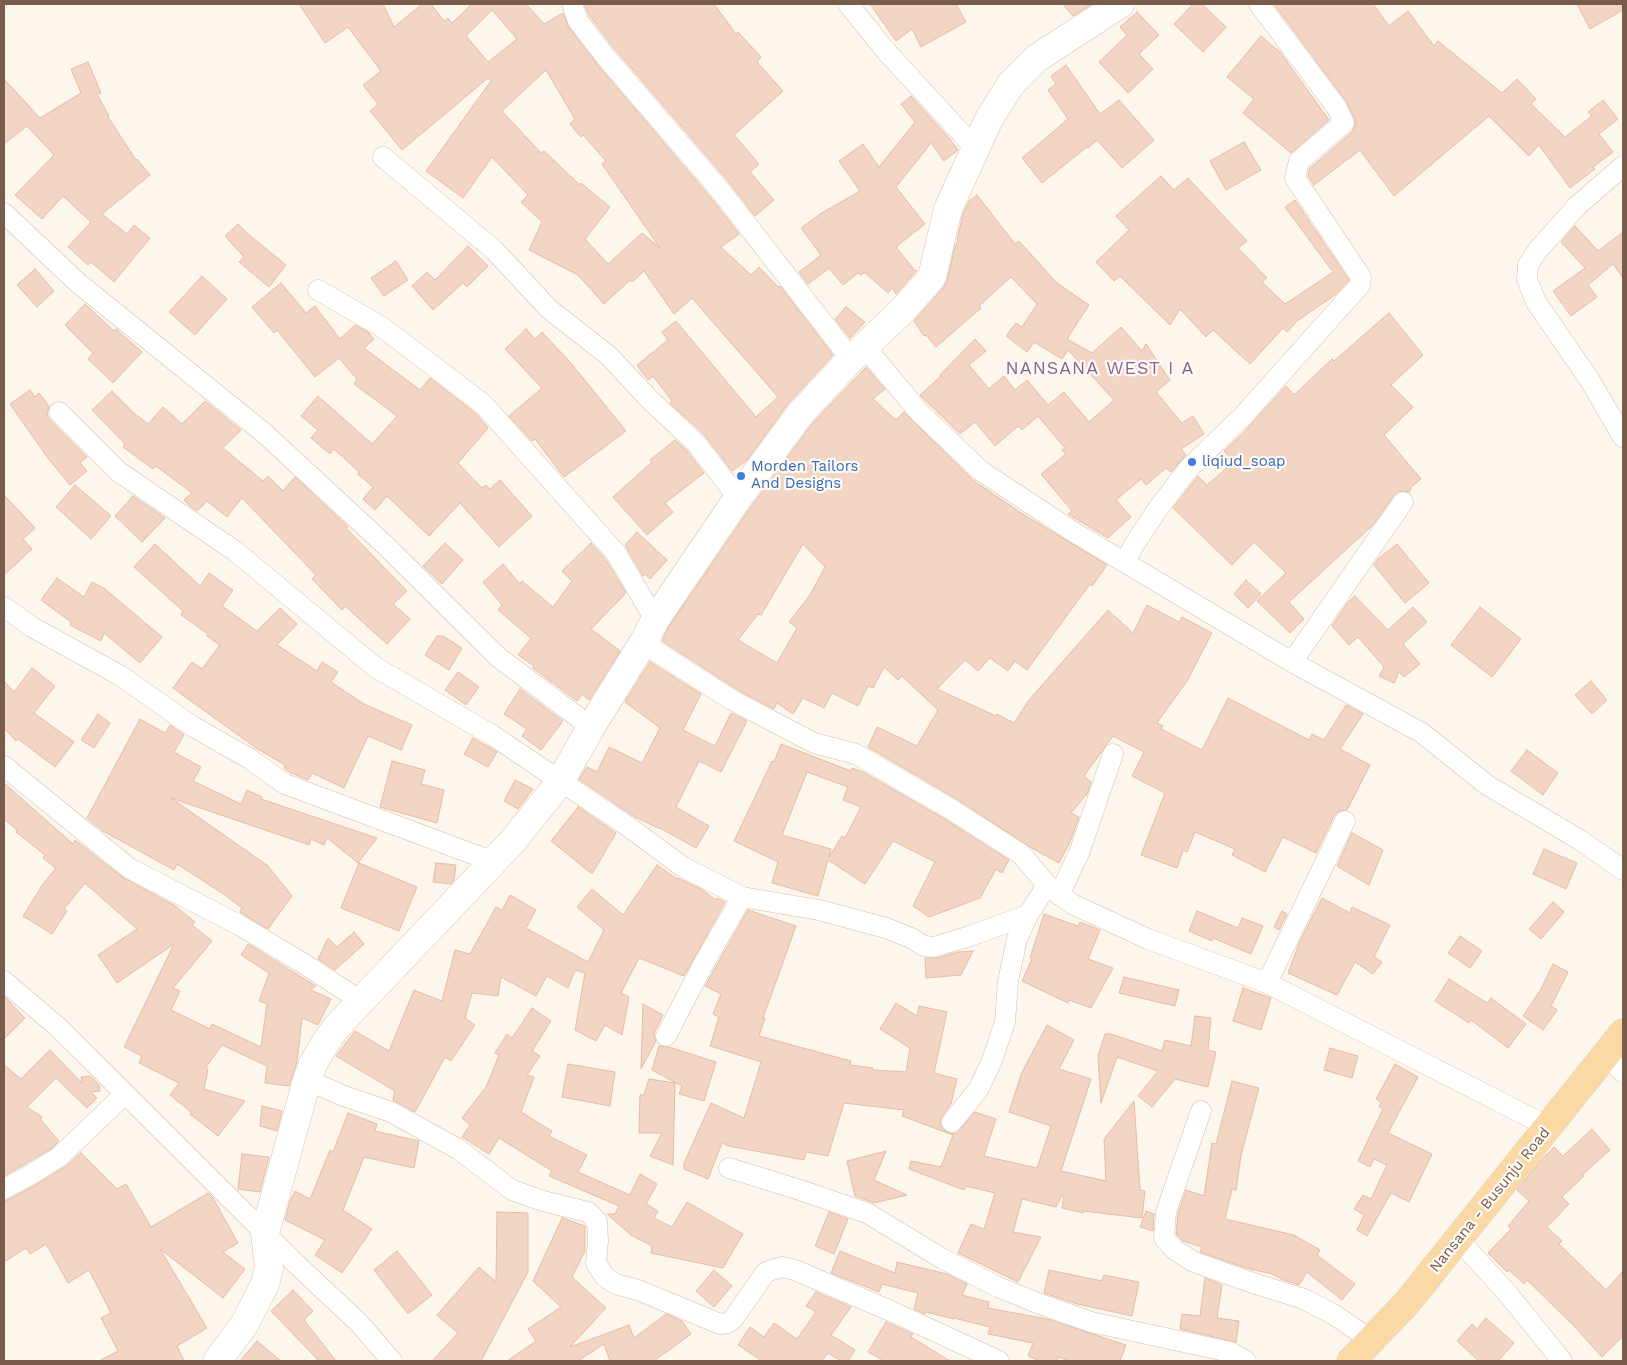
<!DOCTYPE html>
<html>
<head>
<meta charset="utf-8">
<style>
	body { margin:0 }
	#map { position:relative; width:1627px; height:1365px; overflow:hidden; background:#fdf6ec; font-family:"Work Sans",sans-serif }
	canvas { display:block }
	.frame { position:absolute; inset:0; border:5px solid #7a5c4d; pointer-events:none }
</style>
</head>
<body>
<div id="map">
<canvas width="1627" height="1365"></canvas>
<div class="frame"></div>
</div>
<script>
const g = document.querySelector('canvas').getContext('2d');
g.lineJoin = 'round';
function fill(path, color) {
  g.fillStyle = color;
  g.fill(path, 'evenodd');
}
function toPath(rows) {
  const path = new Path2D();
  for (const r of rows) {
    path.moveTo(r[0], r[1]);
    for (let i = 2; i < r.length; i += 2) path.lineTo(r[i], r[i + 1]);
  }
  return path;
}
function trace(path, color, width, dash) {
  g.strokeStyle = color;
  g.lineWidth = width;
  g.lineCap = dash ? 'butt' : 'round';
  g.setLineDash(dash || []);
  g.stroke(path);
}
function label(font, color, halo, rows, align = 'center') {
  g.font = font + ' "Work Sans",sans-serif';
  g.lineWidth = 4.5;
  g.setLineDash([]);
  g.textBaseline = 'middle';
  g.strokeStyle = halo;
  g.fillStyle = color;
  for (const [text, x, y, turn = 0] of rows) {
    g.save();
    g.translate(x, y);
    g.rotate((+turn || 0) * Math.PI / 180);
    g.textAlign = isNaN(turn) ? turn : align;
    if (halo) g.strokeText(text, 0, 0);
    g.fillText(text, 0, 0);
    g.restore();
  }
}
const building = toPath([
	[299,4,383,4,394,27,422,4,431,4,444,21,448,18,452,23,472,4,526,4,544,24,563,13,569,28,596,63,711,198,739,234,721,247,751,275,759,267,778,287,780,286,833,355,787,405,747,460,732,471,704,434,670,403,672,401,653,376,648,380,637,365,668,340,662,332,676,321,756,417,778,397,692,298,674,314,644,271,632,282,630,280,604,304,578,275,529,250,542,222,521,202,528,195,492,157,463,198,426,171,491,81,488,78,402,150,370,111,378,104,363,85,381,71,348,27,325,43,299,4],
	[492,10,517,39,488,62,466,36,492,10],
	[546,70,575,119,570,124,581,137,583,135,606,161,602,164,660,248,642,233,608,264,585,239,610,207,581,183,580,185,544,151,541,153,502,111,546,70],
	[584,4,714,4,736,34,738,32,761,57,757,62,783,91,734,135,759,164,750,172,774,200,755,216,729,182,614,48,589,15,584,4],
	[870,4,956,4,966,22,921,47,912,29,896,41,870,4],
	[1063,4,1092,4,1073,16,1063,4],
	[1193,4,1202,4,1226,27,1203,52,1174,24,1193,4],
	[1274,4,1373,4,1389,26,1408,11,1434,46,1438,41,1502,93,1517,79,1536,99,1531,104,1565,137,1592,116,1588,112,1603,100,1618,119,1599,134,1613,152,1593,167,1595,169,1570,188,1539,145,1529,156,1489,116,1394,196,1360,150,1314,185,1308,176,1310,168,1352,132,1355,126,1355,119,1346,101,1274,4],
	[1577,4,1623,4,1623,10,1590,29,1577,4],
	[1137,12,1159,35,1139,54,1153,69,1128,93,1099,62,1127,35,1120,27,1137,12],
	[1261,36,1280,52,1329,120,1291,153,1243,113,1254,99,1227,77,1261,36],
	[88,62,101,93,97,94,109,116,108,117,136,160,137,159,150,175,102,214,127,234,134,225,150,238,114,282,91,262,88,265,68,247,91,222,63,196,42,219,15,195,54,155,27,126,4,144,4,79,40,118,81,93,71,69,88,62],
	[1066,65,1100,114,1119,100,1154,140,1122,168,1097,140,1088,148,1087,147,1042,183,1022,158,1068,119,1048,90,1056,84,1051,76,1066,65],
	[911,96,949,138,958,150,944,161,931,143,896,187,925,224,896,247,915,271,917,270,896,294,892,288,888,293,864,272,861,275,858,273,843,285,829,268,808,284,799,272,821,255,801,228,820,214,860,191,839,161,863,144,879,167,915,122,901,104,911,96],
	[1244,142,1261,170,1226,190,1210,161,1244,142],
	[1161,176,1174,190,1188,178,1247,241,1238,248,1267,278,1262,282,1285,304,1333,272,1285,207,1295,200,1349,280,1335,295,1297,321,1287,332,1283,328,1250,364,1213,330,1206,337,1180,309,1170,325,1120,276,1114,281,1096,262,1129,230,1116,216,1161,176],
	[977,195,1015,244,1019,241,1057,283,1089,305,1067,339,1092,353,1121,327,1142,351,1146,344,1170,380,1156,392,1182,423,1193,416,1204,434,1181,449,1186,455,1171,472,1166,468,1146,485,1141,479,1116,500,1131,517,1108,538,1068,514,1072,511,1041,474,1066,454,1062,450,1065,448,1038,416,1022,430,1018,426,995,446,975,422,960,434,920,395,941,376,940,375,975,339,986,351,969,365,989,389,1004,376,1015,390,1027,380,1048,405,1064,392,1089,422,1114,400,1068,350,1062,359,1034,342,1027,352,1006,336,1016,323,1022,327,1037,304,1011,277,979,306,981,308,936,347,926,335,924,336,914,321,944,287,947,281,955,246,958,241,957,240,963,214,969,201,977,195],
	[238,224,248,234,286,265,269,287,239,262,244,257,225,236,238,224],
	[1575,226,1598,251,1623,232,1623,278,1613,264,1588,285,1597,297,1571,316,1553,291,1585,268,1561,242,1575,226],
	[468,246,488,266,467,287,463,283,433,310,412,286,427,272,435,280,468,246],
	[396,261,408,280,384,296,371,278,396,261],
	[35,269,54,291,37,307,17,285,35,269],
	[202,276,227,299,195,335,169,312,202,276],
	[281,283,306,313,315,306,340,339,355,325,368,332,374,339,364,348,420,390,430,378,475,413,488,428,458,463,482,488,486,485,490,489,500,480,532,516,499,547,460,503,429,536,387,496,375,510,363,499,373,487,358,474,359,472,334,449,330,454,311,438,318,430,301,416,318,396,372,444,397,416,354,384,357,379,339,358,315,377,277,330,274,333,252,307,281,283],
	[85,304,114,331,116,329,142,352,113,383,88,359,93,353,65,325,85,304],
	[846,307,865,322,850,338,835,319,846,307],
	[1389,313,1423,355,1391,385,1413,407,1384,435,1421,479,1410,488,1411,489,1409,492,1398,491,1394,495,1373,525,1289,602,1304,619,1290,633,1257,601,1286,573,1254,542,1232,565,1173,508,1198,476,1207,485,1234,462,1224,451,1243,433,1286,386,1294,395,1332,359,1334,361,1389,313],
	[526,329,535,339,542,332,570,362,626,431,564,477,535,439,532,441,509,416,542,388,505,349,526,329],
	[866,367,885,389,873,399,896,420,904,412,974,481,1023,514,1107,565,1092,586,1090,584,1027,670,1015,661,1008,671,990,658,978,671,965,660,937,689,996,716,997,714,1014,723,1029,700,1108,610,1133,633,1147,605,1179,622,1182,617,1212,633,1187,681,1157,723,1163,726,1161,729,1202,750,1228,698,1309,740,1312,734,1324,740,1346,705,1363,714,1340,749,1370,765,1347,810,1339,811,1334,816,1316,853,1283,837,1265,872,1232,855,1235,849,1195,832,1187,852,1183,850,1177,868,1141,855,1165,793,1132,776,1144,752,1113,736,1084,776,1091,782,1087,794,1071,813,1079,817,1070,842,1059,863,1030,847,955,798,868,747,877,727,917,746,938,710,902,676,898,680,884,667,873,688,868,686,858,706,832,693,824,708,803,698,793,714,777,703,774,709,738,690,662,641,668,628,751,507,812,424,866,367],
	[803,544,825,567,810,595,789,622,797,628,777,663,738,640,758,614,761,615,803,544],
	[30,390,35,397,39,393,49,406,47,415,50,420,87,457,80,463,87,471,70,485,47,457,10,404,30,390],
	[112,391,135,414,148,424,163,407,182,424,205,401,241,430,223,448,263,481,268,476,283,491,295,477,348,527,346,528,407,591,393,604,410,619,387,644,345,606,342,610,312,579,316,575,242,498,227,517,207,501,197,511,190,506,184,500,192,493,156,466,153,469,123,447,125,444,92,410,112,391],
	[675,440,687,451,704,473,665,503,673,512,647,535,613,497,652,462,650,460,675,440],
	[75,485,111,516,91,539,56,507,75,485],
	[4,495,35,528,23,539,32,549,4,575,4,495],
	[133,496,165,518,142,542,115,516,133,496],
	[637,532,667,560,650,579,645,574,643,576,625,545,637,532],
	[445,543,463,560,442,584,423,566,445,543],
	[591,543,606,560,626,593,591,629,620,651,589,700,582,694,577,701,533,668,534,666,518,655,531,638,498,610,502,605,483,582,503,564,520,584,522,581,553,607,572,581,562,571,591,543],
	[155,544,200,586,209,573,233,590,222,606,257,631,280,608,297,624,277,645,317,671,322,662,338,672,331,682,364,704,412,725,401,750,368,736,344,788,312,773,308,780,291,773,284,768,285,765,256,748,173,688,192,662,202,669,220,645,207,636,208,634,181,615,183,611,134,567,155,544],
	[1397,544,1429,583,1405,603,1374,565,1378,559,1397,544],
	[57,578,84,597,92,582,105,589,162,637,140,663,104,633,101,641,70,625,71,622,41,600,57,578],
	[1246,580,1261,594,1248,608,1234,594,1246,580],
	[1355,596,1388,630,1413,607,1427,622,1403,644,1420,664,1404,677,1399,672,1394,683,1379,676,1384,667,1358,637,1349,645,1332,626,1348,602,1355,596],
	[1480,607,1521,639,1492,677,1451,645,1480,607],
	[437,636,443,636,462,648,449,670,425,655,437,636],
	[650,662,701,694,683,730,715,746,731,713,747,721,721,772,699,761,676,807,709,826,696,848,660,828,660,829,635,817,579,779,587,767,597,772,609,747,642,763,660,728,625,702,650,662],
	[32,668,55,686,34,713,74,742,55,767,18,739,16,741,4,728,4,681,14,692,32,668],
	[458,672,479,687,466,705,445,690,458,672],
	[1591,681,1607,700,1592,714,1575,695,1591,681],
	[520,689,563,721,541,750,522,736,527,729,504,714,520,689],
	[98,714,110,723,94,748,81,740,98,714],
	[140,719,165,733,170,725,184,735,174,752,201,767,193,781,241,804,247,790,262,797,261,799,377,838,358,863,327,838,324,845,311,839,309,845,171,798,267,865,292,896,268,929,243,914,240,912,242,908,222,893,177,864,174,870,103,831,87,818,140,719],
	[473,738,497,752,488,767,464,754,473,738],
	[781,744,851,771,852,768,863,772,943,818,1009,860,1002,873,996,869,980,898,929,917,913,906,935,862,893,841,865,884,828,860,818,896,772,883,778,862,734,841,772,761,774,762,781,744],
	[807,772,848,787,843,800,861,807,845,838,842,836,829,857,831,849,782,835,807,772],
	[1527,750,1558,773,1543,795,1511,771,1527,750],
	[392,761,425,770,421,784,444,790,437,823,380,807,392,761],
	[515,780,533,789,518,809,504,801,515,780],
	[4,783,73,844,75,840,122,877,174,905,195,922,192,925,212,941,173,988,180,991,171,1010,210,1029,212,1024,261,1047,267,1004,259,1001,269,973,241,955,248,944,316,986,311,990,331,999,318,1025,302,1018,297,1062,289,1086,265,1083,267,1066,222,1045,206,1067,208,1069,204,1089,245,1101,218,1136,190,1114,191,1112,170,1095,179,1083,139,1063,142,1056,124,1047,174,944,117,983,98,955,137,929,85,883,64,909,67,911,52,934,23,916,43,884,56,868,43,858,45,855,16,832,17,830,4,819,4,783],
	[578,807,616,833,592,874,551,841,578,807],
	[1352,833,1383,850,1369,885,1337,866,1352,833],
	[1544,849,1577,863,1566,889,1533,874,1544,849],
	[359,863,417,887,399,931,341,908,359,863],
	[436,863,456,865,454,880,451,884,433,882,436,863],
	[657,865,677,879,678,878,701,889,716,900,717,898,725,902,684,976,639,958,621,993,629,997,622,1035,605,1025,596,1041,575,1030,585,973,575,970,568,988,547,976,536,996,501,977,498,996,472,993,465,1018,475,1025,451,1061,445,1057,415,1112,393,1100,395,1091,336,1056,355,1031,389,1051,414,990,442,1001,455,950,470,954,496,907,502,910,510,895,536,910,526,928,588,962,604,930,577,907,592,889,623,915,657,865],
	[1322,898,1350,913,1352,907,1390,925,1374,957,1382,962,1373,974,1355,962,1337,995,1288,973,1300,941,1322,898],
	[1553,902,1564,912,1541,939,1529,929,1553,902],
	[748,910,796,926,763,1018,765,1018,759,1036,851,1061,850,1065,873,1068,873,1070,906,1072,910,1048,880,1029,896,1003,917,1016,919,1006,947,1012,934,1073,957,1079,951,1104,943,1115,940,1120,941,1126,945,1131,951,1134,957,1133,975,1112,996,1119,984,1156,1037,1168,1051,1126,1009,1112,1022,1072,1047,1025,1074,1040,1059,1069,1091,1079,1061,1171,1106,1181,1104,1139,1134,1101,1140,1190,1145,1191,1142,1218,1083,1211,1083,1213,1062,1208,1064,1196,1062,1195,1056,1207,1022,1199,1013,1232,1041,1237,1018,1282,958,1253,971,1224,984,1229,995,1193,966,1186,964,1190,909,1169,911,1161,941,1167,953,1135,902,1116,904,1110,844,1103,828,1156,806,1152,804,1160,728,1146,722,1143,708,1179,684,1169,684,1163,711,1103,744,1118,761,1062,710,1046,719,1017,713,1014,721,994,705,986,748,910],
	[1197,911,1238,928,1242,918,1263,926,1251,954,1213,938,1212,941,1189,931,1197,911],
	[1282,911,1287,914,1279,930,1274,927,1282,911],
	[1044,914,1078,926,1080,922,1100,930,1088,959,1113,968,1091,1008,1069,1000,1068,1003,1022,981,1032,959,1030,958,1044,914],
	[354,932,364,944,335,970,318,959,328,938,337,947,354,932],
	[1460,936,1482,951,1470,968,1448,953,1460,936],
	[973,951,961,975,926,978,925,958,937,958,958,952,973,951],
	[1553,964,1568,972,1551,1006,1557,1010,1543,1030,1523,1016,1541,989,1553,964],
	[1124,977,1179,990,1175,1006,1119,993,1124,977],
	[1449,979,1487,1003,1491,998,1526,1024,1508,1048,1471,1020,1469,1023,1435,1001,1449,979],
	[1243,988,1271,998,1261,1030,1233,1021,1243,988],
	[4,996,25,1018,4,1039,4,996],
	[643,1004,663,1015,655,1031,654,1036,656,1041,641,1069,643,1004],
	[532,1008,551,1021,532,1051,540,1056,527,1075,534,1077,521,1112,552,1131,549,1136,587,1155,578,1172,630,1195,640,1174,657,1184,646,1204,658,1211,654,1218,672,1227,687,1202,743,1234,723,1268,651,1253,652,1246,631,1235,607,1214,615,1214,619,1206,549,1176,552,1171,499,1138,489,1154,462,1137,470,1125,462,1118,486,1087,499,1055,495,1053,507,1034,512,1038,532,1008],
	[1195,1016,1211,1018,1208,1050,1216,1052,1208,1087,1175,1079,1152,1107,1138,1096,1158,1071,1117,1057,1101,1103,1098,1056,1105,1034,1111,1034,1162,1051,1165,1040,1191,1046,1195,1016],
	[659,1046,669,1047,716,1062,704,1101,679,1094,682,1086,652,1070,659,1046],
	[1330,1048,1358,1056,1352,1078,1324,1070,1330,1048],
	[50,1050,82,1083,81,1077,90,1076,99,1085,100,1091,91,1092,97,1098,87,1108,56,1078,27,1107,42,1117,40,1119,59,1141,52,1148,4,1176,4,1065,21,1079,50,1050],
	[568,1064,615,1072,610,1106,562,1097,568,1064],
	[1395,1064,1418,1077,1388,1133,1432,1154,1409,1202,1391,1193,1367,1236,1357,1230,1364,1215,1354,1209,1363,1195,1371,1199,1387,1165,1374,1159,1370,1167,1358,1161,1383,1109,1379,1107,1381,1102,1376,1099,1395,1064],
	[649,1079,675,1083,673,1165,650,1156,662,1133,639,1133,640,1095,644,1095,649,1079],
	[1232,1081,1259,1088,1241,1155,1236,1190,1232,1189,1225,1219,1294,1235,1320,1250,1317,1255,1355,1284,1342,1300,1307,1272,1299,1285,1281,1279,1272,1274,1246,1268,1200,1252,1202,1247,1183,1241,1176,1234,1178,1214,1186,1190,1204,1196,1212,1143,1216,1144,1232,1081],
	[262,1106,282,1111,277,1131,260,1126,262,1106],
	[348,1113,377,1124,375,1131,419,1141,414,1168,364,1157,343,1210,372,1229,342,1273,315,1255,325,1240,285,1220,290,1201,295,1191,310,1199,330,1150,333,1152,348,1113],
	[1592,1129,1610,1150,1582,1175,1584,1176,1562,1197,1569,1204,1547,1227,1562,1241,1559,1244,1606,1290,1623,1271,1623,1336,1602,1357,1573,1325,1527,1280,1524,1284,1509,1270,1507,1272,1488,1253,1511,1229,1508,1226,1529,1201,1517,1190,1542,1159,1554,1147,1563,1156,1592,1129],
	[886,1151,874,1180,907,1195,874,1203,855,1196,847,1161,886,1151],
	[81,1153,117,1189,126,1184,151,1227,208,1193,213,1198,238,1243,223,1252,245,1269,223,1298,160,1249,207,1328,177,1346,184,1361,99,1361,118,1351,101,1318,111,1313,89,1270,68,1283,46,1244,30,1254,26,1248,4,1262,4,1201,10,1199,36,1185,65,1167,81,1153],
	[242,1154,269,1157,260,1192,238,1189,242,1154],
	[1146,1211,1154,1214,1153,1231,1140,1227,1146,1211],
	[497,1212,528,1213,528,1272,481,1361,432,1361,458,1333,437,1315,479,1267,496,1282,497,1212],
	[829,1212,848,1219,834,1254,815,1246,829,1212],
	[562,1218,585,1226,585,1251,572,1277,606,1308,570,1347,629,1325,634,1338,666,1314,682,1321,691,1334,654,1361,610,1361,604,1344,578,1361,507,1361,536,1341,528,1329,561,1307,533,1281,562,1218],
	[397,1251,432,1295,408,1314,374,1270,397,1251],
	[840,1251,895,1273,897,1262,947,1274,967,1284,962,1295,989,1302,988,1308,1047,1319,1126,1345,1120,1361,1070,1361,1058,1357,1057,1361,1040,1361,1028,1356,1033,1343,988,1334,990,1327,954,1318,954,1319,926,1312,925,1314,914,1309,918,1293,882,1284,879,1292,831,1273,840,1251],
	[714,1270,732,1286,714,1307,696,1291,714,1270],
	[1049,1270,1102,1281,1104,1275,1139,1282,1132,1316,1077,1304,1044,1293,1049,1270],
	[1205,1278,1222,1285,1217,1318,1239,1321,1236,1342,1180,1329,1182,1314,1200,1316,1205,1278],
	[293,1290,313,1311,304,1320,336,1361,319,1361,271,1311,293,1290],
	[816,1292,851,1307,831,1335,855,1350,848,1361,841,1361,828,1353,822,1361,762,1361,738,1345,750,1327,764,1337,774,1323,797,1339,816,1312,806,1306,816,1292],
	[1486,1318,1514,1343,1498,1361,1479,1361,1457,1341,1472,1324,1477,1329,1486,1318],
	[886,1322,913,1334,911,1337,950,1361,884,1361,868,1352,886,1322],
	[257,1341,281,1361,240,1361,257,1341]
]);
const street = toPath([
	[572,4,578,21,605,56,720,190,851,359],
	[848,4,886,51,975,148],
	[383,157,494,250,549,309,609,356,649,399,696,443,738,498],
	[1623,166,1577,206,1538,250,1528,265,1527,279,1536,302,1589,379,1623,437],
	[4,213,77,282,264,433,384,544,498,657,591,727],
	[318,290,382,327,483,404,616,553,655,620],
	[865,347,920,413,981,471,1072,531,1292,662,1422,733,1487,785,1580,840,1623,870],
	[59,412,119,472,235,551,375,667,492,735,626,825,683,867,742,897,819,910,886,928,911,938,924,946,934,947,970,936,1028,915],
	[1125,562,1134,545,1157,510,1188,469,1243,416,1360,285,1361,277,1295,178,1299,161,1344,123,1337,108,1259,4],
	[4,607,32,627,121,676,192,726,250,759,285,784,494,862],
	[643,643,732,700,814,743,856,754,949,808,1021,854,1047,885,1072,904,1148,939,1267,983,1549,1127],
	[1292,662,1403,502],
	[4,766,129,868,241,926,306,965,361,1001],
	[1059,895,1079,853,1113,754],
	[4,981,59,1028,294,1262,359,1323,392,1361],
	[1267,983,1345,821],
	[666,1036,703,965,742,897],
	[1604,1055,1623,1072],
	[307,1080,344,1096,391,1112,458,1149,512,1190,543,1201,588,1212,597,1221,598,1241,596,1263,605,1277,616,1284,638,1290,720,1324,728,1323,733,1319,766,1272,782,1267,795,1270,893,1312,999,1361],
	[1201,1111,1166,1212,1164,1238,1175,1250,1194,1262,1253,1283,1304,1299,1333,1314,1371,1340],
	[952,1122,978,1090,991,1063,1005,1022,1008,981,1017,939,1028,915,1047,885],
	[729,1168,800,1190,867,1213,943,1259,998,1287,1040,1304,1091,1322,1230,1352,1246,1361],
	[4,1189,30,1175,59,1157,125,1094],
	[1458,1239,1508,1294,1562,1361]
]);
const secondary = toPath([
	[217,1361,244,1325,265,1284,269,1268,265,1233,307,1080,313,1064,324,1045,335,1029,361,1001,512,842,560,782,591,727,643,643,655,620,738,498,800,414,851,359,902,311,932,277,948,209,989,119,1011,84,1037,58,1120,4]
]);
const primary = toPath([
	[1351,1361,1406,1304,1623,1033]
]);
const markers = [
	[1192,462,5,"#3f7fe0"],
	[741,476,5,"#3f7fe0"]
];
const shopNames = [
	["liqiud_soap",1202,462],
	["Morden Tailors",751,467],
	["And Designs",751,484]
];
const streetNames = [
	["Nansana - Busunju Road",1490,1200,-51]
];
const quarterNames = [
	["NANSANA WEST I A",1100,369]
];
fill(building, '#f3d5c3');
trace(building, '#e6bba3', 1);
trace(street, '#d1beb0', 21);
trace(secondary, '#d6c0b0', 29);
trace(primary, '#dad1cd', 29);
trace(street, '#fff', 20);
trace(secondary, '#fff', 28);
trace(primary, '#fbd9a5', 28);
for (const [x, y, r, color] of markers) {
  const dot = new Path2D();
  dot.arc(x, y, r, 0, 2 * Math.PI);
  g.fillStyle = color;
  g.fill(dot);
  trace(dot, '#fffaf3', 2);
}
label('15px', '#366cbe', '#fffaf3', shopNames, 'left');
label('15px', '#7a5c4d', '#fffaf3', streetNames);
g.letterSpacing = '1px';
label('18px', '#846695', '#fffaf3', quarterNames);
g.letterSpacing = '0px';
</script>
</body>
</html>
